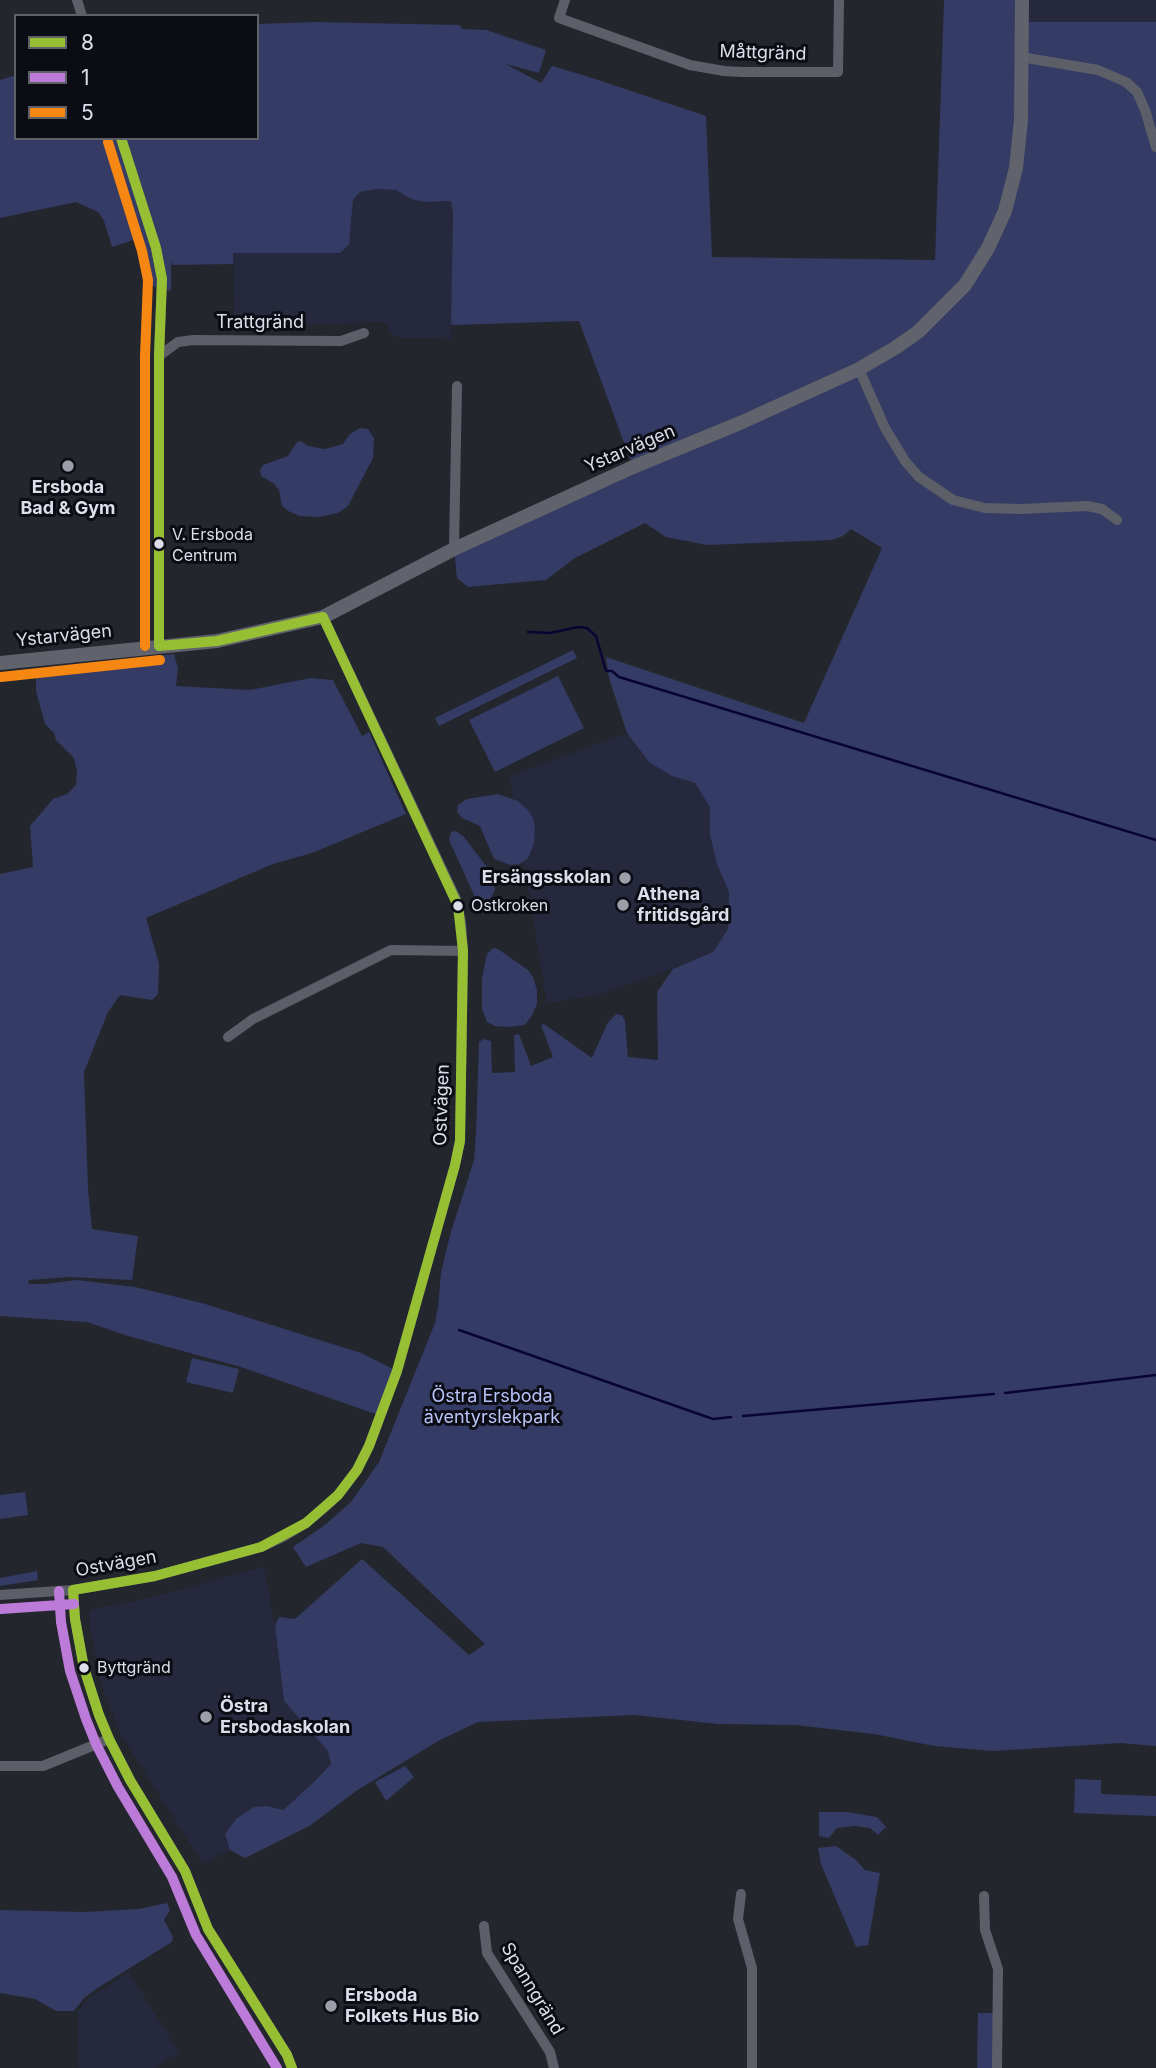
<!DOCTYPE html>
<html>
<head>
<meta charset="utf-8">
<style>
	body { margin:0 }
	#map { position:relative; width:1156px; height:2068px; overflow:hidden; background:#24262e; font-family:Inter,sans-serif }
	canvas { display:block }
	.legend { position:absolute; left:14px; top:14px; width:245px; height:126px; box-sizing:border-box; background:#0c0d14; border:2px solid #5f6169; margin:0; padding:9px 12px; list-style:none; font-size:21px; color:#dcdfe9 }
	.legend li { display:flex; align-items:center; gap:14px; height:35px }
	.legend b { width:35px; border:2px solid #5f6169 }
</style>
</head>
<body>
<div id="map">
<canvas width="1156" height="2068"></canvas>
<ul class="legend">
<li><b style="height:9px;background:#96bf33"></b>8</li>
<li><b style="height:9px;background:#bd7bd9"></b>1</li>
<li><b style="height:9px;background:#f68712"></b>5</li>
</ul>
</div>
<script>
const g = document.querySelector('canvas').getContext('2d');
g.lineJoin = 'round';
function fill(path, color) {
  g.fillStyle = color;
  g.fill(path, 'evenodd');
}
function toPath(rows) {
  const path = new Path2D();
  for (const r of rows) {
    path.moveTo(r[0], r[1]);
    for (let i = 2; i < r.length; i += 2) path.lineTo(r[i], r[i + 1]);
  }
  return path;
}
function trace(path, color, width, dash) {
  g.strokeStyle = color;
  g.lineWidth = width;
  g.lineCap = dash ? 'butt' : 'round';
  g.setLineDash(dash || []);
  g.stroke(path);
}
function label(font, color, halo, rows, align = 'center') {
  g.font = font + ' Inter,sans-serif';
  g.lineWidth = 6;
  g.setLineDash([]);
  g.textBaseline = 'middle';
  g.strokeStyle = halo;
  g.fillStyle = color;
  for (const [text, x, y, turn = 0] of rows) {
    g.save();
    g.translate(x, y);
    g.rotate((+turn || 0) * Math.PI / 180);
    g.textAlign = isNaN(turn) ? turn : align;
    if (halo) g.strokeText(text, 0, 0);
    g.fillText(text, 0, 0);
    g.restore();
  }
}
const built = toPath([
	[1027,0,1156,0,1156,22,1026,22],
	[376,189,396,190,411,199,425,202,451,201,453,213,451,339,403,338,394,336,384,322,234,328,233,253,340,253,349,243,353,201,360,192],
	[627,733,651,763,672,776,695,783,710,807,710,835,717,864,729,892,728,929,713,952,673,969,598,995,547,1003,510,776],
	[264,1567,275,1625,284,1701,329,1751,331,1764,315,1781,282,1810,267,1806,225,1834,230,1850,203,1864,120,1733,100,1680,90,1625,89,1610,145,1599],
	[129,1973,179,2052,154,2068,79,2068,78,2011,88,1999]
]);
const green = toPath([
	[944,0,1022,0,1022,22,1156,22,1156,1746,1121,1743,993,1751,934,1746,874,1734,795,1725,718,1724,634,1715,478,1722,440,1740,397,1766,356,1791,311,1825,245,1858,230,1850,225,1834,236,1819,254,1807,267,1806,283,1810,315,1781,331,1764,328,1751,284,1701,275,1625,279,1617,295,1619,362,1559,469,1655,485,1644,383,1547,361,1543,306,1567,293,1547,325,1525,351,1502,379,1462,435,1323,438,1307,441,1273,450,1235,474,1160,476,1133,479,1042,484,1039,491,1041,492,1073,515,1072,514,1035,519,1034,531,1066,553,1057,541,1025,544,1024,592,1058,607,1024,616,1014,622,1015,625,1021,628,1057,658,1060,657,992,673,969,713,952,728,929,729,892,717,864,710,835,710,807,695,783,672,776,650,763,627,733,609,678,606,657,804,723,882,548,851,529,843,536,832,540,707,545,666,537,645,523,575,558,546,580,468,587,457,578,454,549,633,467,579,321,451,325,453,213,451,201,425,202,411,199,396,190,376,189,360,192,353,200,349,244,340,253,233,253,233,264,172,265,171,259,171,291,148,285,139,238,112,247,104,221,98,212,76,202,0,218,0,80,16,75,16,138,257,138,257,24,316,22,459,25,463,29,486,30,546,50,539,73,506,64,541,83,552,66,586,76,706,116,712,257,935,260],
	[360,428,368,429,374,438,373,458,348,506,338,513,319,517,300,516,288,511,282,506,279,490,273,483,261,476,260,470,263,465,288,456,297,442,301,441,308,446,325,449,343,444,350,434],
	[573,650,577,658,439,726,435,718],
	[174,654,178,668,176,686,250,690,311,678,333,680,362,736,369,732,406,814,312,853,273,864,146,918,159,964,158,994,152,1000,120,995,108,1012,84,1072,88,1189,92,1229,138,1236,132,1280,70,1277,29,1280,28,1284,44,1284,77,1280,135,1287,202,1303,361,1353,397,1371,381,1416,241,1367,128,1336,87,1322,0,1316,0,874,33,867,30,826,53,799,67,794,76,785,77,772,74,758,56,740,54,733,45,724,36,691,36,677,49,667],
	[558,676,584,728,495,772,469,720],
	[498,794,518,801,527,809,533,818,535,829,534,844,528,858,520,864,510,865,494,859,480,826,462,818,457,812,458,805,467,799],
	[456,831,464,837,487,867,494,883,495,890,489,902,483,906,479,906,449,840,451,832],
	[493,948,498,949,528,970,533,977,537,990,537,1004,531,1017,525,1025,508,1027,495,1026,487,1022,482,1009,482,979,487,954],
	[192,1358,239,1369,233,1393,186,1382],
	[25,1492,28,1515,0,1519,0,1495],
	[37,1571,38,1580,0,1586,0,1578],
	[405,1766,414,1777,386,1801,375,1782],
	[1075,1779,1101,1780,1101,1794,1156,1796,1156,1816,1074,1813],
	[819,1812,847,1812,877,1817,886,1827,878,1835,870,1828,855,1826,837,1828,829,1838,819,1836],
	[836,1846,856,1860,865,1870,880,1873,868,1945,856,1947,821,1864,818,1848],
	[167,1903,170,1910,164,1920,173,1937,172,1942,99,1987,84,1998,74,2011,56,2011,35,1999,0,1993,0,1910,85,1912,138,1909],
	[978,2013,993,2013,993,2068,977,2068]
]);
const stream = toPath([
	[528,632,550,633,578,627,587,628,596,636,606,671,612,671,619,677,1156,840],
	[459,1330,713,1419,731,1417],
	[1005,1393,1156,1375],
	[743,1416,994,1394]
]);
const street = toPath([
	[77,0,82,16],
	[565,0,559,18,690,65,724,71,742,72,838,72,839,0],
	[1021,57,1098,70,1126,82,1137,92,1145,110,1156,147],
	[121,138,156,248,162,279,159,356,159,646],
	[159,356,178,342,193,340,341,341,364,333],
	[859,369,885,428,905,461,919,477,953,500,985,508,1021,509,1087,506,1102,509,1117,520],
	[454,549,457,386],
	[228,1037,253,1019,391,950,463,951],
	[73,1590,75,1619,84,1668,99,1715,109,1739,130,1780,185,1871,208,1929,287,2055,292,2068],
	[0,1595,73,1590,155,1576,261,1547,283,1537,306,1523,324,1508,338,1495,357,1470,369,1446,397,1371,455,1165,460,1141,463,951,461,922,456,899,323,617],
	[0,1766,43,1766,109,1739],
	[741,1894,738,1919,752,1968,752,2068],
	[984,1896,985,1930,998,1969,997,2068],
	[484,1926,487,1953,550,2052,554,2068]
]);
const secondary = toPath([
	[0,663,217,641,323,617,454,549,633,467,740,423,859,369,895,348,918,332,965,285,988,248,1005,211,1016,168,1021,120,1022,0]
]);
const bus1 = toPath([
	[121,138,156,248,162,279,159,356,159,646],
	[159,646,217,641,323,617],
	[73,1590,155,1576,261,1547,306,1523,338,1495,357,1470,369,1446,397,1371,455,1165,460,1141,463,951,458,906,323,617],
	[73,1590,75,1619,84,1668,99,1715,109,1739,130,1780,185,1871,208,1929,287,2055,292,2068]
]);
const bus2 = toPath([
	[59,1591,61,1622,70,1671,86,1719,96,1744,118,1787,172,1877,196,1935,277,2068],
	[1,1609,74,1604]
]);
const bus3 = toPath([
	[108,142,142,251,148,280,145,356,145,646],
	[1,677,160,660]
]);
const markers = [
	[68,466,7,"#9c9ea8"],
	[159,544,6,"#dcdfe9"],
	[625,878,7,"#9c9ea8"],
	[623,905,7,"#9c9ea8"],
	[458,906,6,"#dcdfe9"],
	[84,1668,6,"#dcdfe9"],
	[206,1717,7,"#9c9ea8"],
	[331,2006,7,"#9c9ea8"]
];
const busNames = [
	["V. Ersboda",172,535],
	["Centrum",172,556],
	["Ostkroken",471,906],
	["Byttgränd",97,1668]
];
const streetNames = [
	["Måttgränd",763,53,2],
	["Trattgränd",260,323],
	["Ystarvägen",630,449,-23],
	["Ystarvägen",64,636,-6],
	["Ostvägen",442,1105,-88],
	["Ostvägen",116,1564,-10],
	["Spanngränd",532,1989,59]
];
const poiNames = [
	["Ersboda",68,488,"center"],
	["Bad & Gym",68,509,"center"],
	["Ersängsskolan",611,878,"right"],
	["Athena",637,895],
	["fritidsgård",637,916],
	["Östra",220,1707],
	["Ersbodaskolan",220,1728],
	["Ersboda",345,1996],
	["Folkets Hus Bio",345,2017]
];
const parkNames = [
	["Östra Ersboda",492,1397],
	["äventyrslekpark",492,1418]
];
fill(built, '#26293d');
fill(green, '#343b64');
trace(stream, '#0a0433', 2.5);
trace(street, '#5d5f68', 10);
trace(secondary, '#60626c', 14);
trace(bus1, '#96bf33', 10);
trace(bus2, '#bd7bd9', 10);
trace(bus3, '#f68712', 10);
for (const [x, y, r, color] of markers) {
  const dot = new Path2D();
  dot.arc(x, y, r, 0, 2 * Math.PI);
  g.fillStyle = color;
  g.fill(dot);
  trace(dot, '#0c0d14', 2.5);
}
label('16px', '#dcdfe9', '#0c0d14', busNames, 'left');
label('18px', '#dcdfe9', '#0c0d14', streetNames);
label('bold 18px', '#dcdfe9', '#0c0d14', poiNames, 'left');
label('18px', '#b8c3f9', '#0c0d14', parkNames);
</script>
</body>
</html>
